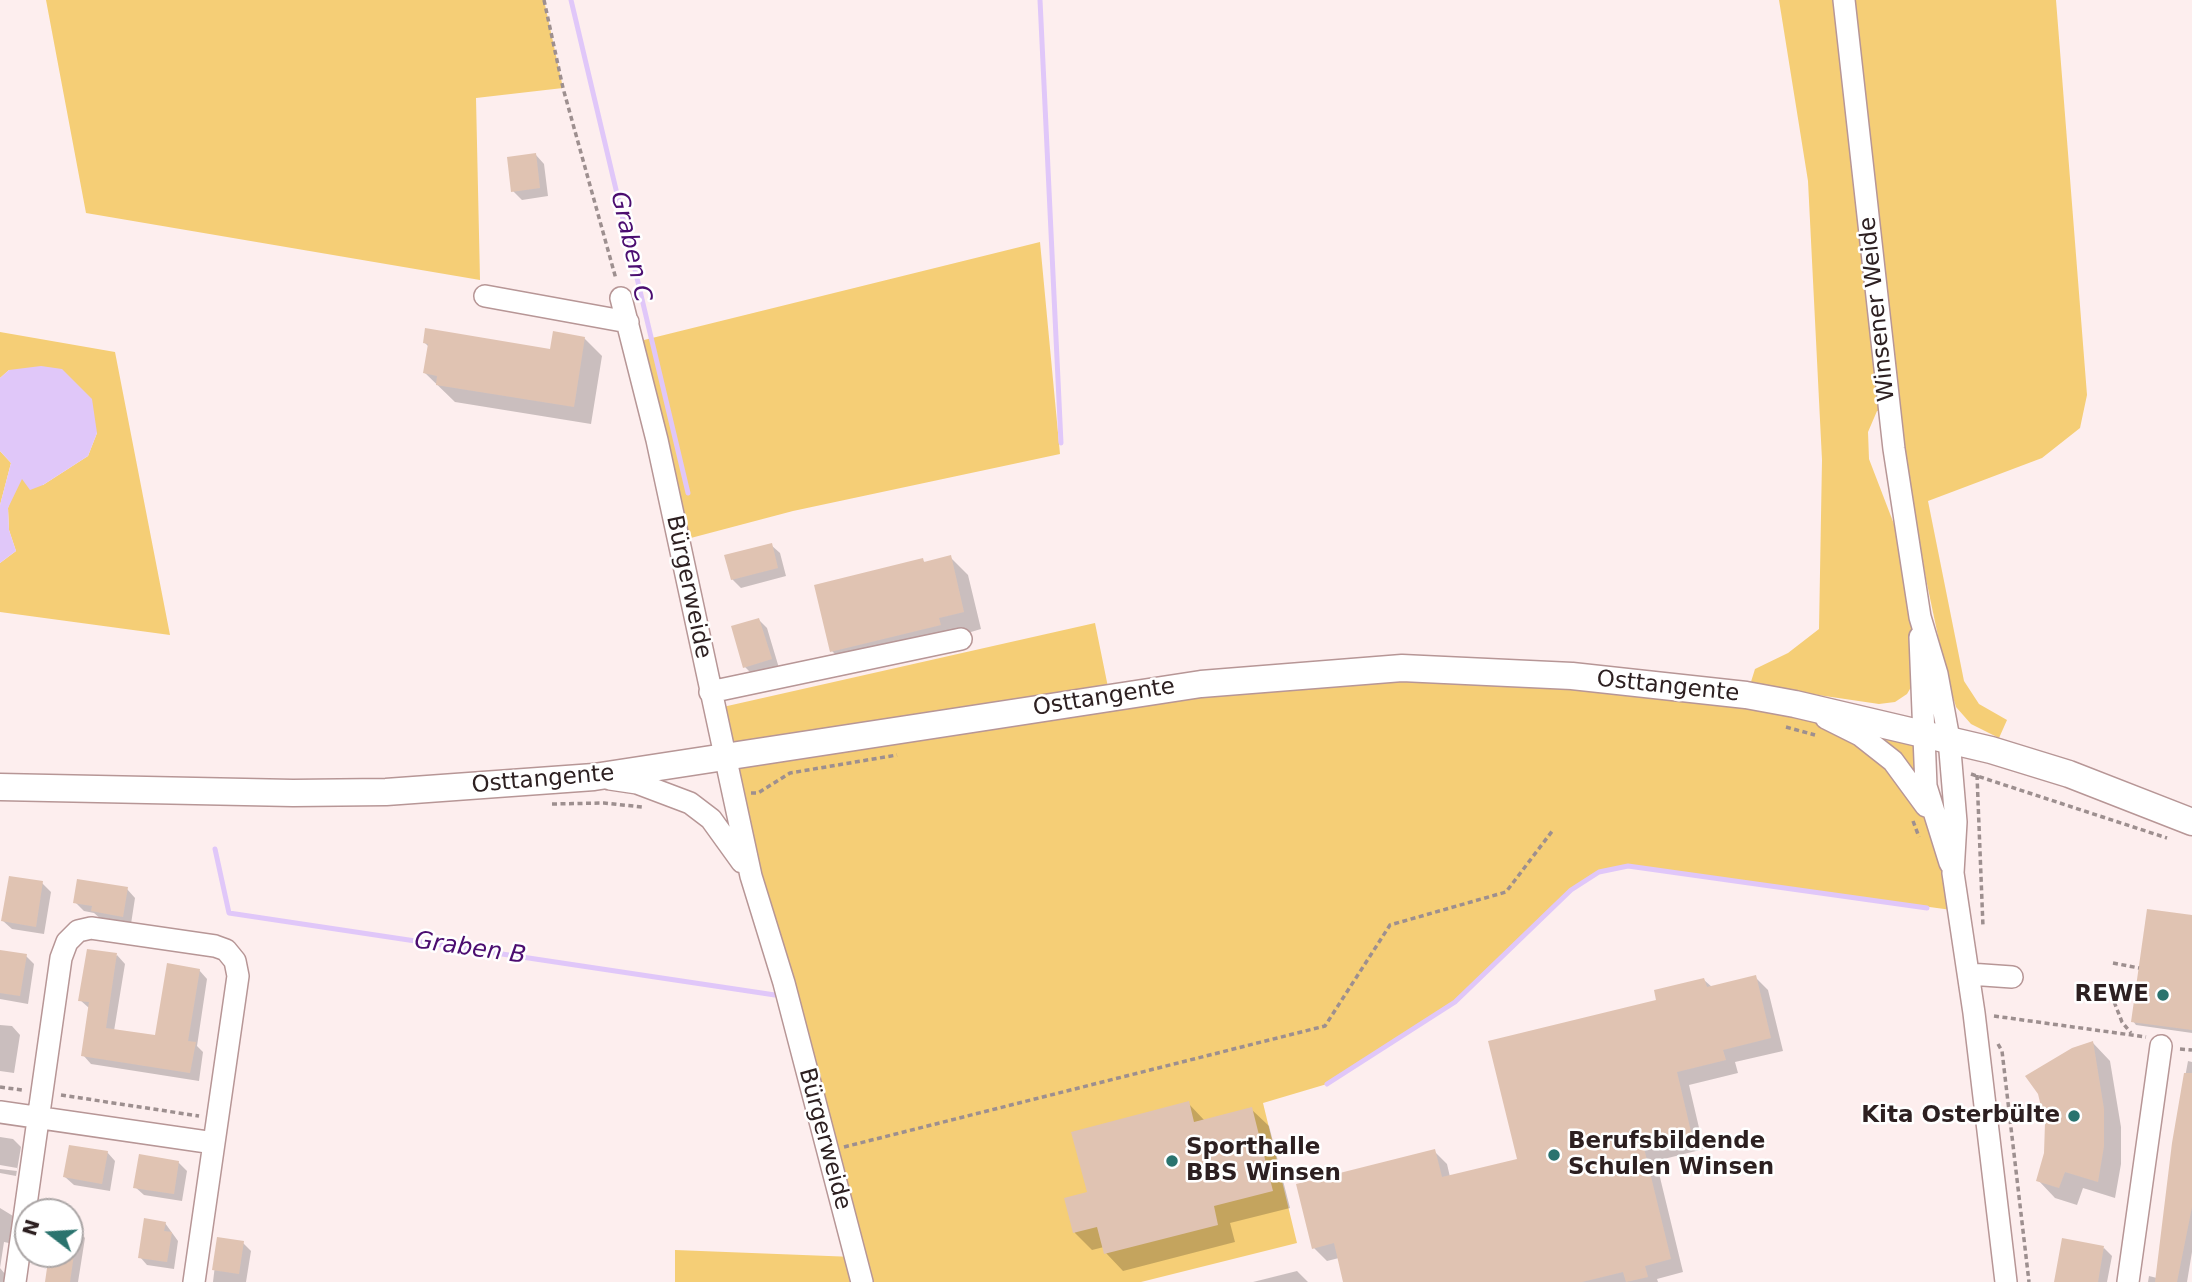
<!DOCTYPE html>
<html>
<head>
<meta charset="utf-8">
<style>
	body { margin:0 }
	#map { position:relative; width:2192px; height:1282px; overflow:hidden; background:#fdeeee; font-family:"DejaVu Sans",sans-serif }
	canvas { display:block }
	.north { position:absolute; left:14px; top:1198px; width:70px; height:70px; box-sizing:border-box; background:#fff; border:2px solid #aba6a6; border-radius:50%; rotate:287deg; font-size:19px; font-weight:700; line-height:28px; text-align:center; color:#2d2021 }
	.north::after { content:''; display:block; margin:auto; width:24px; height:32px; background:#2a736e; clip-path:polygon(50% 0,100% 100%,50% 72%,0 100%) }
</style>
</head>
<body>
<div id="map">
<canvas width="2192" height="1282"></canvas>
<div class="north">N</div>
</div>
<script>
const g = document.querySelector('canvas').getContext('2d');
g.lineJoin = 'round';
function fill(path, color) {
  g.fillStyle = color;
  g.fill(path, 'evenodd');
}
function toPath(rows) {
  const path = new Path2D();
  for (const r of rows) {
    path.moveTo(r[0], r[1]);
    for (let i = 2; i < r.length; i += 2) path.lineTo(r[i], r[i + 1]);
  }
  return path;
}
function trace(path, color, width, dash) {
  g.strokeStyle = color;
  g.lineWidth = width;
  g.lineCap = dash ? 'butt' : 'round';
  g.setLineDash(dash || []);
  g.stroke(path);
}
function label(font, color, halo, rows, align = 'center') {
  g.font = font + ' "DejaVu Sans",sans-serif';
  g.lineWidth = 5;
  g.setLineDash([]);
  g.textBaseline = 'middle';
  g.strokeStyle = halo;
  g.fillStyle = color;
  for (const [text, x, y, turn = 0] of rows) {
    g.save();
    g.translate(x, y);
    g.rotate((+turn || 0) * Math.PI / 180);
    g.textAlign = isNaN(turn) ? turn : align;
    if (halo) g.strokeText(text, 0, 0);
    g.fillText(text, 0, 0);
    g.restore();
  }
}
const green = toPath([
	[46,0,544,0,563,88,476,98,480,280,86,213],
	[1779,0,2056,0,2087,395,2080,428,2042,458,1928,501,1964,681,1979,704,2007,720,1999,738,1971,724,1956,707,1946,674,1926,579,1897,407,1877,411,1868,432,1869,459,1897,532,1912,599,1917,677,1907,694,1895,702,1879,704,1750,685,1755,669,1788,653,1819,629,1822,460,1808,181],
	[1040,242,1060,454,793,511,687,539,640,341],
	[0,332,115,352,170,635,0,612,0,563,16,551,9,530,8,508,14,489,22,478,43,485,88,456,97,433,9,370,0,378],
	[0,451,11,463,0,505],
	[1095,623,1110,697,1201,684,1572,676,1922,732,1959,911,1628,866,1599,872,1571,890,1455,1002,1327,1084,1263,1103,1297,1243,1141,1282,675,1282,675,1250,854,1257,714,709]
]);
const water = toPath([
	[41,366,62,369,92,399,97,433,88,456,43,485,30,490,22,479,8,508,9,530,16,551,0,563,0,505,11,463,0,451,0,378,9,370]
]);
const shadow = toPath([
	[536,155,544,164,548,196,522,200,513,191],
	[584,338,602,356,591,424,455,402,425,373,429,347,424,342,552,351],
	[771,545,780,553,786,576,741,588,732,579],
	[950,557,968,575,981,629,849,668,832,651,922,560,926,563],
	[759,620,767,628,779,668,753,675,745,667],
	[42,883,51,892,44,934,12,929,3,921],
	[127,889,135,898,131,924,101,919,94,913,84,911,75,902],
	[2192,917,2192,1033,2136,1025,2133,1021],
	[0,951,26,956,34,964,28,1004,0,999],
	[117,955,125,964,114,1031,157,1037,199,970,207,979,197,1046,203,1052,199,1081,91,1064,83,1055,89,1008,80,1000],
	[1755,977,1768,990,1783,1051,1735,1062,1738,1073,1689,1085,1704,1149,1656,1161,1683,1272,1657,1279,1658,1282,1345,1282,1339,1258,1327,1261,1314,1248,1434,1151,1447,1164,1450,1177,1519,1160,1658,1001,1704,980,1712,987],
	[0,1025,12,1026,20,1035,14,1073,0,1071],
	[2093,1043,2110,1061,2121,1127,2121,1164,2115,1198,2083,1188,2077,1205,2055,1198,2038,1180,2046,1154,2047,1123,2039,1094],
	[2188,1061,2192,1062,2192,1252,2187,1282,2148,1282,2149,1276,2157,1278,2173,1143],
	[1188,1103,1205,1121,1251,1109,1269,1126,1290,1208,1230,1223,1235,1242,1123,1271,1106,1253,1104,1247,1092,1250,1075,1233,1066,1199,1089,1194],
	[0,1137,13,1139,21,1147,16,1176,0,1173,0,1169,17,1171,17,1168,0,1165],
	[107,1152,115,1161,110,1191,74,1185,65,1177],
	[178,1162,187,1171,182,1201,144,1195,135,1187],
	[0,1208,13,1216,9,1243,4,1242,0,1268,5,1274,4,1282,0,1282],
	[165,1223,178,1241,174,1269,147,1265,140,1257],
	[70,1229,77,1230,85,1238,78,1282,46,1282,49,1265,42,1258,43,1254,70,1254],
	[218,1239,243,1243,251,1251,246,1282,213,1282],
	[2104,1248,2112,1256,2107,1282,2056,1282],
	[1297,1271,1308,1282,1253,1282]
]);
const stream = toPath([
	[571,0,688,493],
	[1040,0,1061,443],
	[215,849,229,913,775,995],
	[1327,1084,1455,1002,1571,890,1599,872,1628,866,1927,908]
]);
const building = toPath([
	[536,153,540,188,511,192,507,157],
	[425,328,550,349,553,331,585,337,574,407,436,385,437,376,423,373,428,344,423,343],
	[772,543,778,568,731,580,724,555],
	[951,555,964,612,939,618,941,625,830,652,814,585,923,558,924,562],
	[759,618,772,659,743,668,731,626],
	[9,876,43,881,36,927,1,921],
	[77,879,128,887,123,917,91,911,92,906,73,903],
	[2147,909,2192,915,2192,1030,2131,1022],
	[87,949,117,953,106,1028,155,1035,167,963,200,969,188,1041,196,1042,190,1073,81,1056,89,1002,78,1001],
	[0,950,27,954,20,996,0,993],
	[1756,975,1771,1038,1723,1050,1726,1060,1677,1072,1692,1136,1644,1148,1671,1259,1645,1266,1648,1277,1626,1282,1623,1272,1582,1282,1343,1282,1334,1243,1312,1249,1296,1184,1435,1149,1442,1177,1517,1159,1488,1041,1656,1000,1654,990,1704,978,1707,987],
	[2093,1041,2104,1109,2104,1146,2098,1182,2065,1172,2059,1188,2036,1181,2044,1153,2045,1123,2038,1094,2025,1076,2072,1048],
	[2184,1073,2192,1073,2192,1207,2177,1282,2155,1282,2172,1143],
	[1189,1101,1194,1122,1252,1107,1273,1191,1214,1206,1218,1225,1104,1254,1097,1227,1073,1233,1064,1198,1087,1192,1071,1132],
	[69,1145,108,1151,102,1184,63,1177],
	[139,1154,179,1161,174,1194,133,1188],
	[144,1218,166,1222,164,1231,172,1232,167,1262,138,1258],
	[217,1237,244,1241,239,1274,212,1270],
	[2062,1238,2104,1246,2098,1282,2054,1282],
	[49,1254,74,1254,70,1282,45,1282]
]);
const path = toPath([
	[544,0,563,88,616,279],
	[1786,727,1815,735],
	[1971,774,2167,838],
	[1977,775,1983,927],
	[751,793,758,793,790,773,897,755],
	[552,804,604,803,642,807],
	[1913,821,1919,837],
	[2113,963,2139,968],
	[2111,994,2122,1022,2131,1033],
	[1994,1016,2146,1037],
	[1998,1044,2002,1051,2029,1282],
	[2180,1049,2192,1050],
	[0,1087,22,1090],
	[61,1095,199,1116],
	[844,1147,1325,1026,1390,925,1506,892,1553,830]
]);
const minor = toPath([
	[1844,0,1894,449,1920,617,1937,674,1949,739,1956,822,1953,873,1974,1013,2006,1282],
	[485,296,628,322],
	[621,298,657,440,751,876,784,983,862,1282],
	[1920,637,1926,786,1950,863],
	[710,692,961,639],
	[1826,718,1860,735,1893,761,1926,806],
	[610,779,637,783,690,803,711,819,742,862],
	[1969,974,2012,977],
	[0,1112,214,1143],
	[15,1282,61,958,67,942,78,931,91,928,215,946,226,950,235,961,238,976,194,1282],
	[2128,1282,2161,1046]
]);
const major = toPath([
	[0,787,293,793,386,792,594,777,1201,684,1402,668,1572,676,1746,695,1795,704,1991,750,2069,774,2192,822]
]);
const markers = [
	[2163,995,7,"#2a736e"],
	[2074,1116,7,"#2a736e"],
	[1554,1155,7,"#2a736e"],
	[1172,1161,7,"#2a736e"]
];
const streetNames = [
	["Winsener Weide",1878,309,-96],
	["Bürgerweide",688,587,78],
	["Osttangente",1668,687,6],
	["Osttangente",1104,698,-9],
	["Osttangente",543,780,-5],
	["Bürgerweide",824,1139,75]
];
const poiNames = [
	["REWE",2149,995],
	["Kita Osterbülte",2060,1116],
	["Berufsbildende",1568,1142,"left"],
	["Schulen Winsen",1568,1168,"left"],
	["Sporthalle",1186,1148,"left"],
	["BBS Winsen",1186,1174,"left"]
];
const waterNames = [
	["Graben C",630,247,77],
	["Graben B",470,949,8]
];
fill(green, '#f5ce76');
fill(water, '#e0c7f9');
fill(shadow, '#0003');
trace(stream, '#e0c7f9', 5);
fill(building, '#e0c3b2');
trace(minor, '#b79696', 24);
trace(major, '#b79696', 29);
trace(path, '#9d8f8f', 3.5, [5, 3.5]);
trace(minor, '#fff', 21);
trace(major, '#fff', 26);
for (const [x, y, r, color] of markers) {
  const dot = new Path2D();
  dot.arc(x, y, r, 0, 2 * Math.PI);
  g.fillStyle = color;
  g.fill(dot);
  trace(dot, '#fff', 2.5);
}
label('23px', '#2d2021', '#fff', streetNames);
label('bold 23px', '#2d2021', '#fff', poiNames, 'right');
label('italic 24px', '#4b0d70', '#fff', waterNames);
</script>
</body>
</html>
